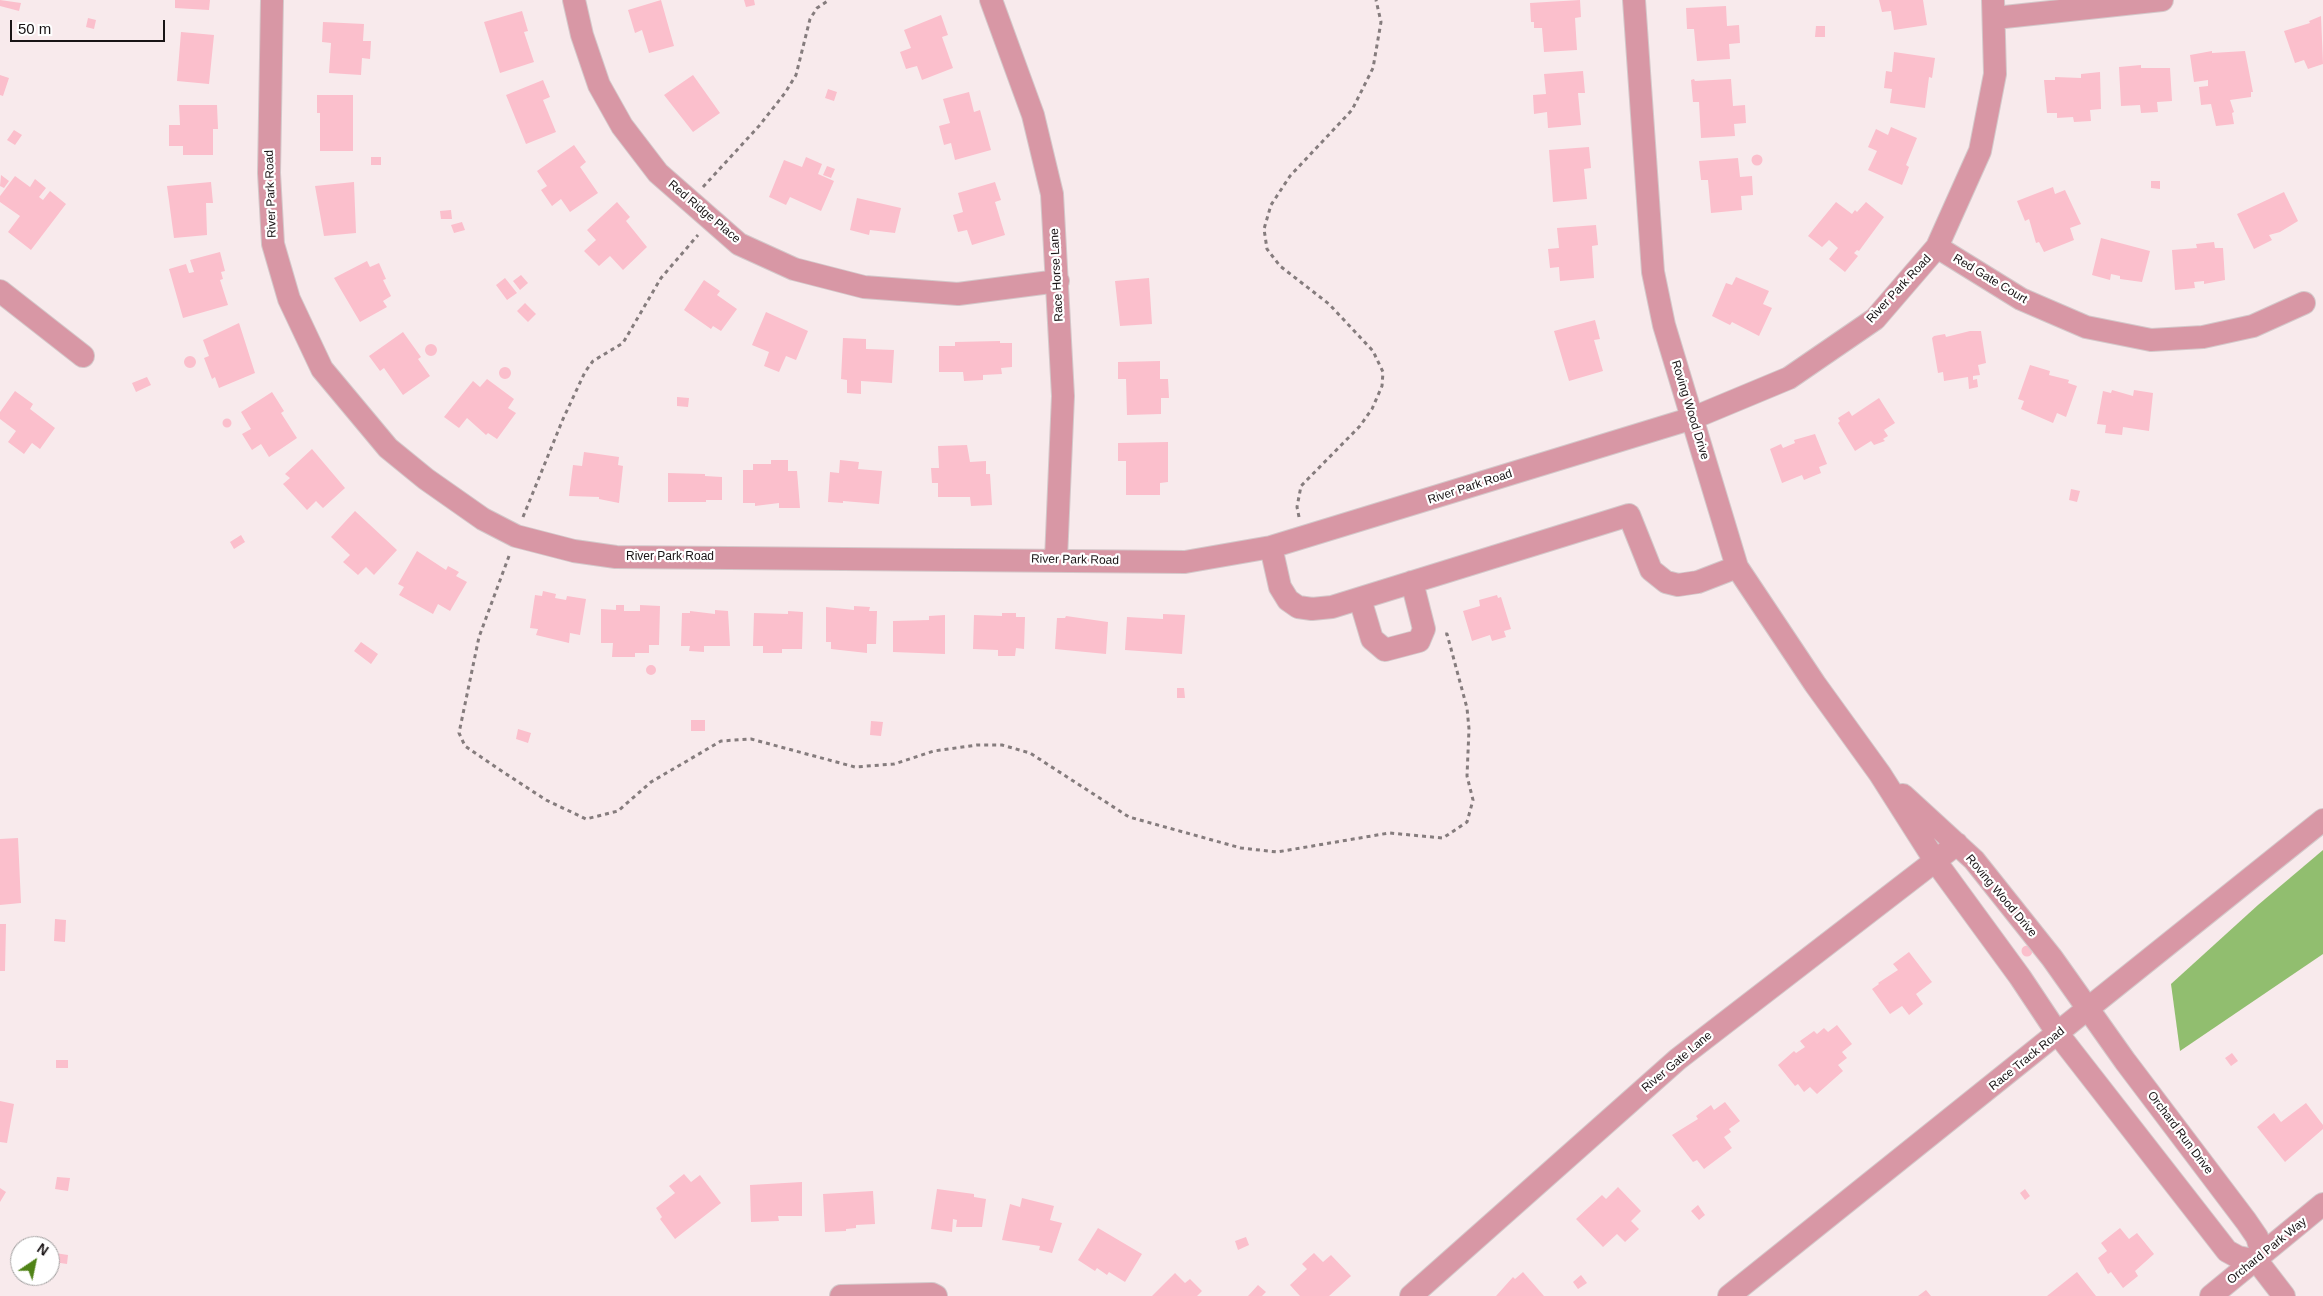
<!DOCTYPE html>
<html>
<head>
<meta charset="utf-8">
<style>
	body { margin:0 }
	#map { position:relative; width:2323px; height:1296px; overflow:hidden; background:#f8eaec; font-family:Helvetica,sans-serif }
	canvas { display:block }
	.north { position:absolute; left:10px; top:1236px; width:50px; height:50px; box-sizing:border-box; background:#fff; border:1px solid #a3a1a1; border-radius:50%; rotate:34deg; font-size:14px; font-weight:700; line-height:20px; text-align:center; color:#191415 }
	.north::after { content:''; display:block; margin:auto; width:18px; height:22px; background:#508317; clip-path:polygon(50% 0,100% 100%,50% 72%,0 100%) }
	.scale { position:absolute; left:10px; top:20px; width:155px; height:22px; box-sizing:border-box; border:2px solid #191415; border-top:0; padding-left:6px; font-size:15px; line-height:18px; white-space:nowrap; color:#191415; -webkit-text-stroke:4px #fff; paint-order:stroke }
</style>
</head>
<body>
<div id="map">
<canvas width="2323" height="1296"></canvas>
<div class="north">N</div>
<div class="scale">50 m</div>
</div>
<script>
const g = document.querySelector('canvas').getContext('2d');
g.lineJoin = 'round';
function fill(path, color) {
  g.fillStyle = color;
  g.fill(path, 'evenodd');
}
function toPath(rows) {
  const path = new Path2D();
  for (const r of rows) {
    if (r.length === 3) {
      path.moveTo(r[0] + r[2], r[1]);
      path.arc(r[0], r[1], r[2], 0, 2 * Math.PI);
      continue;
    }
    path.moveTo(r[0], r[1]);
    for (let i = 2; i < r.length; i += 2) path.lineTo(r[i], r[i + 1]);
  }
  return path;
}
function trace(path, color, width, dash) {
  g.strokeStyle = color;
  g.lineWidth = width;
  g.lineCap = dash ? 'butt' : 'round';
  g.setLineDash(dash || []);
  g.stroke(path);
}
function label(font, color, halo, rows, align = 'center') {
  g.font = font + ' Helvetica,sans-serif';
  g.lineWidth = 4.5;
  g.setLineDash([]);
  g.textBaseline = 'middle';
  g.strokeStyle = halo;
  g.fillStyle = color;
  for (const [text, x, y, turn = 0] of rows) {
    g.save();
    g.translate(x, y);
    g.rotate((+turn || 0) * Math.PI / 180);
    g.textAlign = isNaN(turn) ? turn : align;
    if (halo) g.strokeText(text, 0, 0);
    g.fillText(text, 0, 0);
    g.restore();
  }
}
const forest = toPath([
	[2323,850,2323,954,2180,1051,2171,984,2258,905]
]);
const building = toPath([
	[0,0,21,3,19,11,0,6],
	[175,0,210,0,209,10,175,8],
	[661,0,674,46,649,53,642,30,635,33,628,10],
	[744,0,754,0,755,5,746,7],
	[1580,0,1581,17,1575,18,1577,50,1544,52,1542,28,1534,28,1534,22,1531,22,1530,3],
	[1879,0,1923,0,1927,25,1894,30,1891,11,1882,12],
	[1726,6,1727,26,1739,25,1740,43,1729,44,1730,59,1697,61,1694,29,1687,29,1686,8],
	[522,11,528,31,524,32,534,62,500,73,484,22],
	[941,15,948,35,942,37,953,68,922,80,917,66,906,69,900,52,911,48,904,30],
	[2321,16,2323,64,2308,69,2304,60,2295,63,2284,31,2310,23,2309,21],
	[88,18,96,20,94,29,86,27],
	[323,22,364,24,363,41,371,41,370,59,362,58,361,75,329,73,331,43,322,42],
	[1816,26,1825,26,1825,37,1815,37],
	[181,32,214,35,209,84,177,81],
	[2212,51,2212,53,2245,51,2253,92,2251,92,2251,97,2230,100,2234,112,2232,113,2234,124,2216,126,2211,104,2201,105,2199,87,2208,86,2208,80,2194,82,2190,55],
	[1894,52,1935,58,1932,78,1929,77,1925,108,1890,103,1892,89,1884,88,1886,71,1892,72],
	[2141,65,2141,68,2170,68,2172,101,2157,102,2158,112,2141,113,2140,105,2121,106,2119,67],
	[1583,71,1585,93,1578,93,1581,125,1548,128,1547,112,1534,114,1533,95,1546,94,1544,74],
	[2100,72,2101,109,2090,110,2091,121,2074,122,2073,117,2057,118,2057,113,2047,113,2044,80,2055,80,2055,77,2081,78,2081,74],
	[0,75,9,78,3,96,0,95],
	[693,75,720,113,693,132,664,95],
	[1694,79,1695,81,1731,79,1733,106,1745,105,1746,123,1734,124,1735,136,1701,138,1699,102,1693,102,1691,80],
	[543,80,550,97,543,100,556,132,526,144,506,95],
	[828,89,837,92,834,101,825,98],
	[969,92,974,112,980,110,991,150,955,160,951,143,944,145,939,126,950,123,943,99],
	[317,95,353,95,353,151,320,151,320,113,317,113],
	[179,105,217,105,218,129,213,129,213,155,183,155,183,146,169,146,169,125,180,125],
	[1891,127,1917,138,1906,165,1909,167,1902,185,1868,170,1877,151,1868,147,1876,129,1888,135],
	[14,130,22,135,15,145,7,140],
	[574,145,586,162,580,167,598,193,570,212,561,199,552,206,541,190,547,186,537,171],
	[1589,147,1591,168,1584,169,1587,199,1553,202,1549,150],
	[1757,160,5.5],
	[371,157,381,157,381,165,371,165],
	[806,157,822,164,818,174,834,181,821,211,790,197,786,205,769,197,784,160,802,167],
	[1738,158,1740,177,1752,176,1753,195,1741,196,1742,210,1711,213,1708,180,1701,180,1699,161],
	[827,166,835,169,831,178,823,175],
	[1,175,9,181,4,188,0,186],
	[15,176,30,187,35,179,46,188,39,197,43,200,50,191,66,204,31,250,8,232,20,216,0,202,0,196],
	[2151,181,2160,181,2160,189,2151,188],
	[211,182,213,203,206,203,207,235,174,238,167,186],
	[354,182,356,233,324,236,315,186],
	[995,182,1001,200,995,202,1005,235,972,245,967,230,958,232,953,215,963,212,958,193],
	[2053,187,2055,194,2065,190,2081,224,2070,228,2074,240,2044,252,2039,242,2036,243,2029,219,2025,221,2017,201],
	[2284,192,2298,221,2280,232,2269,235,2272,240,2254,249,2237,214],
	[857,198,901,208,895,233,870,230,869,235,850,230],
	[617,202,630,217,626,221,647,247,623,270,610,256,599,266,584,251,596,240,587,230],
	[1836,202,1852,214,1855,210,1857,212,1866,202,1884,217,1859,251,1857,250,1854,253,1858,256,1845,272,1829,259,1838,248,1829,240,1822,247,1808,236],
	[451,210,452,219,441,219,440,211],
	[462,222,465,230,454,233,451,225],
	[1596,225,1598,245,1592,246,1594,278,1560,281,1559,267,1550,268,1548,249,1559,248,1557,228],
	[2101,238,2150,251,2142,282,2120,279,2120,276,2111,274,2110,280,2092,275],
	[2214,242,2215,248,2223,248,2225,280,2204,284,2204,281,2194,282,2195,288,2175,290,2172,250,2197,248,2196,244],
	[220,252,225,271,221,272,223,279,220,280,228,305,183,318,169,269,186,264,189,273,194,272,190,260],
	[367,261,370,267,379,263,386,279,383,280,391,296,383,301,387,307,360,322,334,278],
	[521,275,528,283,520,290,513,281],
	[1736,277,1769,291,1763,304,1772,308,1759,336,1732,322,1730,325,1712,316,1726,283,1732,285],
	[505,278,517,293,507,300,496,285],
	[1149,278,1152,324,1120,326,1115,281],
	[704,280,720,291,717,295,737,309,721,331,713,326,711,329,684,310],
	[525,303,536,314,528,322,517,311],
	[766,312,808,331,796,360,786,356,779,372,764,366,769,352,752,345],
	[1595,320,1600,339,1594,340,1603,371,1569,381,1554,331],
	[239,323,255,373,219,388,215,377,212,379,204,358,209,356,203,340],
	[1970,331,1981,331,1986,363,1978,365,1980,375,1973,376,1973,380,1977,379,1978,387,1969,389,1968,377,1944,381,1943,372,1938,373,1932,338,1934,336,1945,334,1946,337],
	[403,332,421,357,418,359,430,376,403,395,384,368,380,371,369,356],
	[843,338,866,339,866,349,894,350,892,383,861,381,861,394,847,393,847,380,841,379],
	[1000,341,1000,343,1012,343,1012,367,1001,368,1002,374,983,375,983,380,964,381,963,372,939,372,939,346,955,346,955,342],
	[431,350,6],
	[190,362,6],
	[1160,361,1160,379,1168,379,1169,398,1161,398,1161,414,1127,415,1126,379,1118,379,1118,362],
	[2030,365,2050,371,2049,375,2069,380,2068,383,2077,386,2066,417,2057,413,2053,423,2021,409,2024,401,2018,399],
	[505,373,6],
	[147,377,151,385,136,392,132,383],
	[487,379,514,399,508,408,516,413,497,439,488,433,486,435,467,418,459,428,444,417,473,381,480,387],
	[2112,390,2133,396,2134,390,2153,393,2149,431,2123,427,2122,435,2105,433,2106,425,2097,424,2103,391,2111,393],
	[15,391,33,404,30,409,55,428,40,449,32,443,24,454,8,442,16,431,0,419,0,412],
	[272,392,284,411,281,413,297,438,269,457,261,444,252,450,242,434,251,429,241,412],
	[677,397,689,398,688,407,677,406],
	[1879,398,1895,423,1884,430,1888,436,1883,439,1885,441,1874,445,1871,441,1855,451,1838,423,1840,421,1838,418,1849,411,1852,416],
	[227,423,4.5],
	[1815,434,1827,464,1819,467,1821,473,1804,480,1802,475,1782,483,1770,449,1781,444,1783,448,1795,443,1794,440],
	[1168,442,1168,482,1160,483,1160,495,1126,495,1126,461,1118,461,1118,443],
	[967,445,970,462,986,461,986,474,990,474,992,505,971,506,970,497,938,497,938,483,932,483,931,468,939,468,938,446],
	[312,449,345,488,323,508,316,501,307,510,283,484,290,478,285,474],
	[584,452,619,457,618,465,623,466,619,503,599,499,599,497,569,496,573,465,582,466],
	[771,460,788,460,788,471,797,471,800,508,779,508,779,503,755,506,755,503,743,503,743,470,753,470,753,464,771,464],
	[840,460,859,462,858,469,882,471,879,504,843,501,843,503,828,502,830,472,839,473],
	[668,473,705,474,705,476,722,477,722,500,706,500,706,502,668,502],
	[2071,489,2080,491,2077,502,2069,500],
	[355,511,397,550,374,575,366,567,358,575,343,562,350,555,331,537],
	[241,535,245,542,234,549,230,542],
	[417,551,446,570,448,566,459,572,456,576,467,582,450,611,438,604,433,614,399,595,404,587,398,584],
	[543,591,556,594,555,598,566,600,567,596,586,599,580,635,570,633,569,643,536,635,538,629,530,628,535,595,542,596],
	[1497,595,1498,598,1501,597,1511,629,1504,631,1506,637,1492,641,1490,635,1472,641,1463,611,1480,606,1479,600],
	[616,605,624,605,624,611,640,611,640,605,660,606,659,645,649,645,649,653,635,653,635,657,612,657,613,643,601,643,601,609,616,610],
	[854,606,870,607,869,611,877,611,876,644,867,644,867,653,831,649,831,642,826,642,826,607,854,610],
	[715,610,728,611,730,646,704,646,704,652,689,651,690,646,681,646,682,613,690,613,690,611,715,614],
	[788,611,803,612,802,649,782,649,782,653,763,653,763,646,753,646,754,613,788,614],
	[1002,613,1016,613,1016,617,1025,617,1024,649,1016,648,1015,656,998,656,998,650,973,649,974,615,1002,616],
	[1163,614,1185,615,1182,654,1125,650,1127,617,1163,619],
	[945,615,945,654,893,652,893,621,929,620,929,616],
	[1066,616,1108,622,1106,654,1055,649,1057,618,1065,618],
	[361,642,378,654,371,664,354,651],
	[651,670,5],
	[1177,688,1184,688,1185,698,1177,698],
	[691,720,705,720,705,731,691,731],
	[871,721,883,722,881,736,870,735],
	[518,729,531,733,528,743,516,739],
	[18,838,21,903,0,905,0,839],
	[55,919,66,920,65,942,54,941],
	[0,924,6,924,5,971,0,971],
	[2027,951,5.5],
	[1909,952,1932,982,1916,994,1923,1004,1909,1015,1902,1006,1890,1014,1872,989,1879,984,1878,983,1898,970,1893,964],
	[1837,1025,1852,1044,1842,1052,1847,1058,1838,1065,1843,1071,1817,1094,1810,1087,1804,1092,1798,1084,1795,1086,1778,1065,1794,1051,1796,1053,1805,1047,1800,1041,1814,1031,1817,1034,1824,1028,1828,1032],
	[2232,1053,2238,1061,2231,1066,2225,1058],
	[56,1060,68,1060,68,1068,56,1068],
	[0,1101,14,1104,7,1143,0,1142],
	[1725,1102,1740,1121,1729,1129,1731,1132,1724,1137,1732,1148,1704,1169,1697,1160,1693,1162,1672,1135,1698,1119,1696,1116,1711,1105,1714,1110],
	[2306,1103,2323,1125,2323,1129,2285,1162,2257,1127,2274,1113,2281,1122],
	[684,1174,691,1182,700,1175,721,1203,675,1239,660,1219,662,1217,656,1208,675,1193,669,1186],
	[57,1177,70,1178,68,1191,55,1189],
	[802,1182,802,1216,778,1216,779,1221,751,1222,750,1185],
	[1618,1187,1641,1211,1631,1221,1639,1229,1625,1242,1617,1234,1603,1247,1576,1219,1602,1195,1606,1199],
	[0,1188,6,1192,0,1202],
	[937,1189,974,1194,974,1197,986,1199,982,1227,956,1227,957,1220,953,1219,952,1232,931,1229],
	[2025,1189,2030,1196,2025,1200,2020,1193],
	[873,1191,875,1224,856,1225,856,1228,846,1229,846,1231,825,1232,823,1194],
	[1022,1198,1054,1206,1050,1220,1062,1223,1052,1253,1039,1250,1040,1246,1002,1240,1010,1204,1020,1207],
	[1698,1205,1705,1215,1699,1220,1691,1211],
	[1098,1228,1142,1254,1125,1282,1109,1272,1107,1275,1097,1268,1095,1271,1078,1260],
	[2120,1228,2129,1239,2137,1233,2154,1254,2135,1271,2138,1276,2123,1288,2111,1272,2108,1274,2098,1258,2107,1251,2101,1243],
	[1246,1237,1249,1245,1238,1250,1235,1241],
	[55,1253,68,1255,67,1264,54,1262],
	[1314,1253,1323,1262,1331,1255,1351,1276,1329,1296,1300,1296,1290,1285,1307,1269,1302,1264],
	[1523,1272,1544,1296,1496,1296,1513,1277,1515,1279],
	[2077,1272,2096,1296,2047,1296],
	[1175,1273,1185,1283,1190,1279,1202,1291,1197,1296,1152,1296],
	[1581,1275,1587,1283,1578,1289,1573,1282],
	[1258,1285,1266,1292,1262,1296,1248,1296],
	[1926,1290,1931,1296,1918,1296]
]);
const path = toPath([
	[703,187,759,126,785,93,796,75,810,19,817,8,829,0],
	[523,517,563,419,585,372,593,361,623,343,661,278,698,235],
	[1299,517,1297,507,1301,486,1360,426,1372,409,1382,386,1383,372,1373,351,1329,304,1280,266,1267,249,1264,229,1271,205,1290,176,1352,110,1373,68,1381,22,1376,0],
	[509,556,479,637,459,733,465,746,497,768,546,800,586,819,618,811,651,782,721,741,751,739,855,767,894,764,934,751,977,745,1002,745,1030,753,1129,817,1241,848,1277,852,1389,833,1443,838,1467,822,1473,800,1467,776,1469,729,1467,708,1447,634,1444,634]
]);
const minor = toPath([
	[272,0,269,173,273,244,289,299,322,369,388,448,426,479,483,519,516,536,574,551,616,557,1185,562,1271,547,1693,418,1789,378,1875,319,1937,247,1980,151,1995,74,1993,0],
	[574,0,582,35,599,85,622,126,658,173,739,244,794,269,864,287,958,294,1058,281],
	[991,0,1033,115,1052,194,1063,396,1056,559],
	[1634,0,1653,272,1664,325,1737,567,1815,684,1880,774,1936,862,2020,977,2058,1034,2227,1251,2238,1257,2257,1261,2284,1296],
	[1995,18,2162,0],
	[1937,247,2021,299,2086,327,2151,340,2203,337,2253,326,2304,303],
	[0,291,83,356],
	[1271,547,1280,587,1288,600,1298,607,1312,609,1332,607,1629,515,1651,570,1666,582,1678,585,1698,582,1737,567],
	[1360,599,1372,639,1385,650,1419,641,1424,629,1412,582],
	[1903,795,1974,860,2052,958,2125,1061,2246,1221,2257,1237,2260,1247,2261,1252,2257,1261],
	[841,1296,932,1294,936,1296],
	[1411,1296,1678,1059,1957,844],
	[1729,1296,2323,820],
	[2211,1296,2323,1204]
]);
const streetNames = [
	["River Park Road",271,194,-92],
	["Red Ridge Place",704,212,40],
	["Race Horse Lane",1057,275,-93],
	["Red Gate Court",1990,279,31],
	["River Park Road",1899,289,-47],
	["Roving Wood Drive",1690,410,73],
	["River Park Road",1470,487,-18],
	["River Park Road",670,557],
	["River Park Road",1075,560,1],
	["Roving Wood Drive",2001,896,50],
	["Race Track Road",2027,1059,-39],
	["River Gate Lane",1677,1062,-40],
	["Orchard Run Drive",2180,1133,53],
	["Orchard Park Way",2267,1251,-39]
];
fill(forest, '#91be6f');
fill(building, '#fbbfcc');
trace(minor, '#d4c8ca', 24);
trace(path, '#857c7d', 3, [4, 4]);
trace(minor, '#d897a5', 22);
label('12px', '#191415', '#fff', streetNames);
</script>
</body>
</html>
